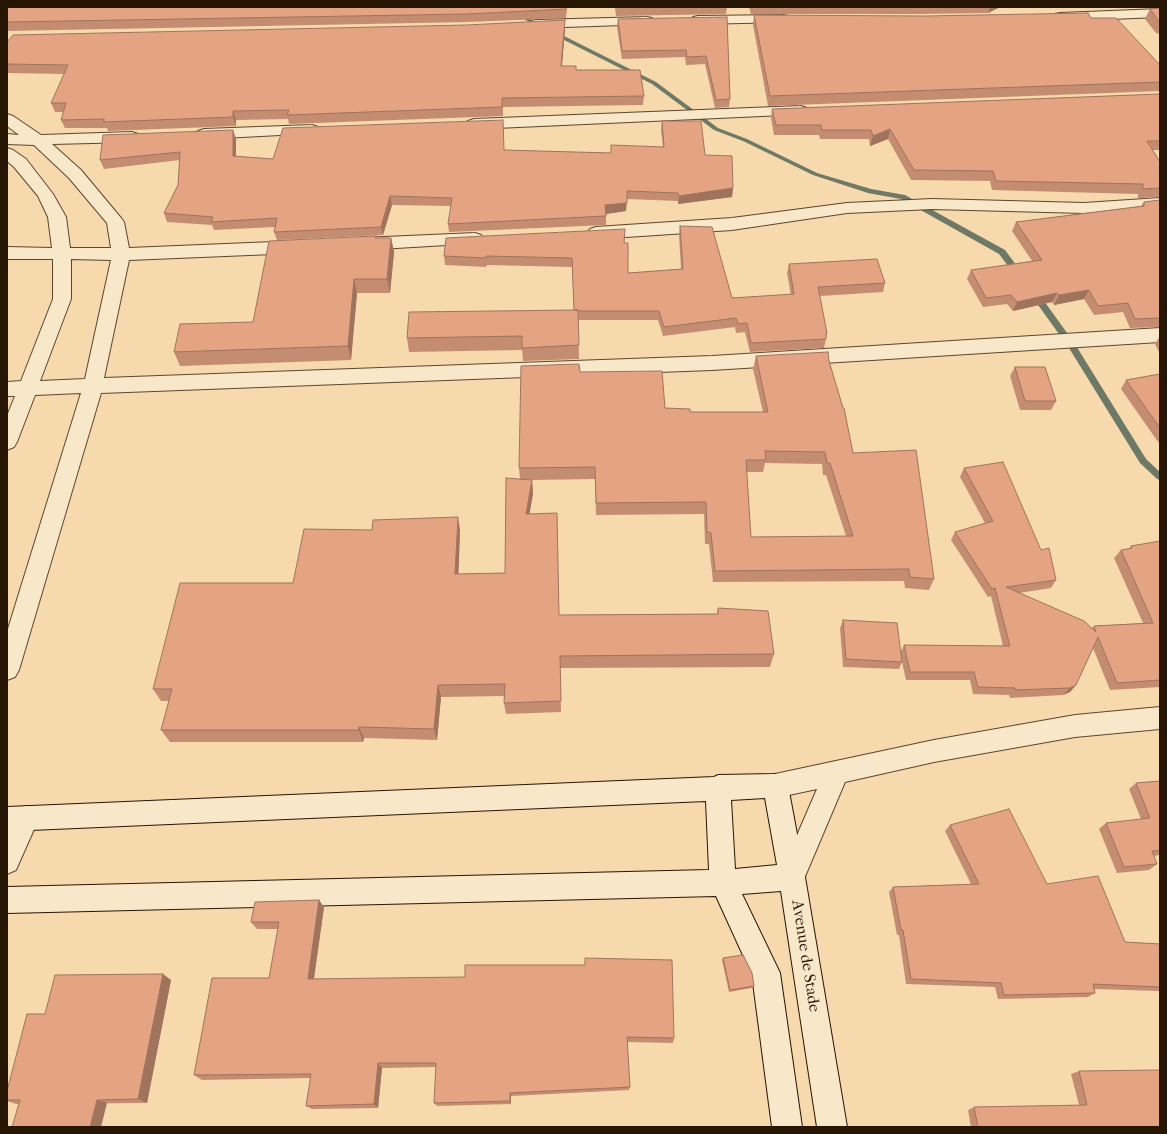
<!DOCTYPE html>
<html>
<head>
<meta charset="utf-8">
<style>
	body { margin:0 }
	#map { position:relative; width:1167px; height:1134px; overflow:hidden; background:#f6daad; font-family:"IM FELL French Canon",serif }
	canvas { display:block }
	.frame { position:absolute; inset:0; border:8px solid #271603; pointer-events:none }
</style>
</head>
<body>
<div id="map">
<canvas width="1167" height="1134"></canvas>
<div class="frame"></div>
</div>
<script>
const g = document.querySelector('canvas').getContext('2d');
g.lineJoin = 'round';
function toPath(rows) {
  const path = new Path2D();
  for (const r of rows) {
    path.moveTo(r[0], r[1]);
    for (let i = 2; i < r.length; i += 2) path.lineTo(r[i], r[i + 1]);
  }
  return path;
}
function fill(path, color) {
  g.fillStyle = color;
  g.fill(path, 'evenodd');
}
function trace(path, color, width, dash) {
  g.strokeStyle = color;
  g.lineWidth = width;
  g.lineCap = dash ? 'butt' : 'round';
  g.setLineDash(dash || []);
  g.stroke(path);
}
function label(font, color, halo, rows, align = 'center') {
  g.font = font + ' "IM FELL French Canon",serif';
  g.lineWidth = 3;
  g.setLineDash([]);
  g.textBaseline = 'middle';
  g.strokeStyle = halo;
  g.fillStyle = color;
  for (const [text, x, y, turn = 0] of rows) {
    g.save();
    g.translate(x, y);
    g.rotate((+turn || 0) * Math.PI / 180);
    g.textAlign = isNaN(turn) ? turn : align;
    if (halo) g.strokeText(text, 0, 0);
    g.fillText(text, 0, 0);
    g.restore();
  }
}
const stream = toPath([
	[503,7,510,7,534,21,529,22,503,7],
	[554,31,656,82,718,128,747,139,817,173,871,189,905,195,1005,250,1022,273,1021,275,1015,275,999,254,901,199,868,193,813,175,743,141,714,130,652,84,552,34,551,33,554,31],
	[1036,293,1039,294,1075,344,1146,459,1160,472,1160,480,1157,479,1140,463,1069,348,1033,298,1032,296,1036,293]
]);
const street = toPath([
	[1160,9,1160,17,1060,21,1055,20,1053,17,1055,14,1060,13,1160,9],
	[783,15,788,16,790,19,788,22,698,24,693,23,691,20,693,17,698,16,783,15],
	[647,17,652,18,654,21,652,24,536,28,531,27,529,24,531,21,536,20,647,17],
	[801,106,807,108,809,111,807,114,474,129,468,127,466,124,468,121,474,119,801,106],
	[7,114,13,116,41,135,132,132,138,134,140,137,138,140,132,142,52,144,81,170,121,218,124,222,129,248,298,241,304,243,307,247,304,251,298,253,129,260,104,378,712,356,1160,328,1160,342,712,370,101,393,19,670,15,677,7,680,7,632,81,393,35,395,17,442,14,447,7,450,7,416,15,396,7,396,7,382,21,381,53,299,53,259,7,259,7,247,52,248,48,217,38,196,14,167,7,161,7,148,13,150,26,159,53,194,66,217,70,248,111,248,107,223,69,178,34,145,7,144,7,134,19,135,7,126,7,114],
	[71,259,111,260,85,379,40,381,71,299,71,259],
	[312,125,318,127,320,130,318,133,204,139,198,137,196,134,198,131,204,129,312,125],
	[1160,198,1160,208,1084,213,932,209,847,213,732,230,596,239,590,237,587,233,590,229,596,227,732,218,847,203,932,199,1084,203,1160,198],
	[475,233,481,235,484,239,481,243,362,250,356,248,353,244,356,240,362,238,475,233],
	[1160,707,1160,729,1075,737,934,762,845,782,801,886,792,890,783,886,779,877,817,789,775,798,766,794,762,786,766,778,775,774,934,740,1075,715,1160,707],
	[26,806,35,809,39,818,16,870,7,874,7,831,17,809,26,806]
]);
const secondary = toPath([
	[775,774,784,778,788,786,805,877,847,1127,817,1127,781,891,742,894,780,973,802,1127,772,1127,752,975,716,896,7,913,7,887,709,870,706,801,7,831,7,807,714,777,718,775,775,774],
	[765,798,777,865,735,869,731,800,765,798]
]);
const wall = toPath([
	[7,7,727,7,726,14,616,16,615,8,567,8,566,18,468,22,7,31],
	[749,7,1000,7,988,13,922,14,751,14],
	[1136,7,1160,7,1160,8,1137,8],
	[1160,8,1160,34,1156,33,1145,19,1150,9],
	[754,15,1091,18,1160,65,1160,91,768,106,753,25],
	[727,17,730,99,729,107,715,108,705,64,686,65,685,57,622,59,617,27,618,19],
	[565,29,562,66,576,70,644,96,643,105,503,107,503,116,289,124,288,119,236,120,236,126,108,131,107,128,65,128,61,120,63,112,55,112,51,103,64,74,7,73,7,42],
	[1160,94,1160,150,1153,150,1160,162,1160,197,1138,198,1138,194,992,190,990,181,911,180,888,139,870,146,869,139,820,139,819,135,774,135,771,118,772,109],
	[662,121,705,155,733,188,732,197,678,204,678,201,627,199,626,211,606,214,606,225,449,232,448,224,451,206,392,205,383,235,277,240,274,232,275,227,214,230,212,225,167,222,164,213,178,185,180,160,104,169,100,160,236,139,236,156,273,159,504,150,611,153,663,147,661,130],
	[1160,200,1160,327,1130,328,1123,312,1094,315,1084,299,1054,305,1052,302,1013,311,1007,304,983,307,967,279,971,270,1032,261,1012,231,1016,222,1141,206,1144,202],
	[680,226,732,298,791,295,787,273,789,264,885,283,883,292,820,296,827,333,824,348,750,352,745,332,736,333,735,327,663,336,658,320,578,320,579,359,523,361,522,350,409,352,407,338,574,310,572,267,487,265,486,267,445,265,444,256,624,243,628,273,681,269,679,235],
	[376,238,391,238,394,252,390,293,357,293,351,360,180,366,174,352,253,322],
	[1160,336,1160,354,1155,344],
	[756,356,829,361,853,453,934,579,929,590,905,588,904,581,713,582,709,544,705,544,704,514,596,515,595,479,532,480,533,494,529,514,559,615,717,614,718,608,774,654,770,667,560,668,561,712,506,714,504,703,504,696,441,697,437,740,364,738,363,742,170,742,161,730,169,701,161,701,153,689,293,583,460,530,458,574,505,573,520,479,519,468,580,372,665,408,690,412,763,412,753,369],
	[765,463,822,464,823,475,826,475,846,536,751,537,746,472,763,472],
	[1015,367,1056,401,1051,410,1020,410,1010,376],
	[1160,374,1160,444,1156,439,1121,389,1126,380],
	[964,468,1041,550,1056,580,1051,588,1019,593,1092,628,1094,626,1143,623,1114,558,1121,550,1129,549,1131,546,1160,541,1160,687,1110,690,1093,648,1076,685,1070,692,1063,695,1010,698,1009,695,973,694,970,680,906,680,902,662,899,669,843,667,840,628,843,620,901,651,904,645,1003,646,991,596,988,597,951,540,955,532,985,523,960,477],
	[1160,781,1160,855,1154,856,1157,864,1149,870,1117,873,1099,829,1106,823,1141,819,1129,789,1136,783],
	[950,825,1047,884,1125,942,1160,944,1160,991,1094,989,1095,993,1088,997,998,999,995,987,906,984,899,935,897,935,889,892,893,887,971,884,945,831],
	[324,907,314,979,674,1038,673,1043,627,1042,630,1087,629,1090,511,1096,511,1104,437,1106,434,1103,436,1067,382,1068,378,1108,312,1109,306,1106,311,1078,202,1080,194,1075,269,978,278,929,257,929,251,922],
	[723,958,754,986,752,988,729,992,722,960],
	[171,980,147,1103,16,1104,7,1101,7,1091,45,1014],
	[1079,1071,1160,1127,971,1127,968,1110,974,1107,1079,1105,1071,1074]
]);
const shadedWall = toPath([
	[990,7,1000,7,988,13],
	[565,20,565,29,561,75,561,66],
	[233,111,236,120,236,126,233,117],
	[890,129,888,139,870,146,873,136],
	[233,130,236,139,236,165,233,156],
	[733,188,732,197,678,204,679,196],
	[627,191,626,211,605,214,605,205],
	[390,196,392,205,383,235,381,227],
	[391,238,394,252,390,293,387,279],
	[354,279,357,293,351,360,348,346],
	[1089,290,1084,299,1054,305,1059,295],
	[1057,293,1052,302,1013,311,1017,302],
	[532,480,533,494,527,528,526,514],
	[458,517,460,530,458,587,455,574],
	[438,685,441,697,437,740,434,729],
	[1076,685,1070,692,1063,695,1070,688],
	[359,727,364,738,363,742,359,730],
	[319,900,324,907,313,984,308,979],
	[163,974,171,980,147,1103,138,1099],
	[378,1063,382,1068,378,1108,374,1104],
	[510,1093,511,1096,511,1104,510,1101],
	[97,1100,107,1103,101,1127,90,1127]
]);
const building = toPath([
	[7,7,566,7,566,9,467,14,7,22,7,7],
	[1160,8,1160,23,1150,9,1160,8],
	[1088,13,1091,18,1116,18,1160,65,1160,82,770,96,754,15,925,16,1088,13],
	[727,17,730,99,716,100,706,56,687,57,686,50,622,51,618,19,727,17],
	[565,20,561,66,576,66,576,70,640,70,644,96,502,98,502,107,287,115,289,110,233,111,233,117,104,122,104,119,61,120,66,103,51,103,68,65,7,64,7,42,13,35,467,25,565,20],
	[1160,94,1160,141,1147,141,1160,162,1160,188,1143,189,1143,184,996,181,993,171,914,170,890,129,873,136,871,130,822,130,821,125,776,125,772,109,1160,94],
	[503,120,504,150,611,153,611,145,664,147,662,121,701,121,705,155,732,156,733,188,679,196,678,193,627,191,627,203,605,205,606,216,448,224,452,198,390,196,381,227,274,232,277,218,211,222,213,217,164,213,178,185,180,152,100,160,103,135,233,130,233,156,273,159,283,128,503,120],
	[1160,200,1160,318,1135,319,1128,303,1098,306,1089,290,1059,295,1057,293,1017,302,1011,295,986,298,971,270,1042,260,1016,222,1144,206,1144,202,1160,200],
	[680,226,712,227,732,298,794,294,789,264,877,259,885,283,818,287,827,333,826,333,826,339,751,343,747,323,738,324,736,318,664,327,659,311,578,311,578,310,574,310,572,258,486,256,485,258,444,256,446,238,625,229,624,243,628,243,628,273,683,269,680,226],
	[376,236,375,238,391,238,387,279,354,279,348,346,174,352,180,324,253,322,269,241,376,236],
	[578,310,579,345,522,348,522,336,407,338,409,312,578,310],
	[828,352,829,361,843,408,844,408,853,453,916,450,934,579,910,577,909,569,715,571,711,533,707,532,706,502,596,503,595,467,519,468,521,366,579,364,580,372,662,371,665,408,690,409,690,412,768,412,756,356,828,352],
	[765,451,825,452,827,463,830,463,853,536,751,537,746,460,766,460,765,451],
	[1015,367,1045,367,1056,401,1025,401,1015,367],
	[1160,374,1160,428,1126,380,1160,374],
	[1003,462,1041,550,1049,548,1056,580,1006,587,1084,621,1096,632,1094,626,1153,623,1121,550,1132,548,1131,546,1160,541,1160,680,1117,683,1098,637,1076,685,1070,688,1016,690,1015,688,978,687,974,672,910,672,904,645,1010,646,995,588,992,589,955,532,993,521,964,468,1003,462],
	[506,478,532,480,526,514,557,513,559,615,718,614,718,608,768,611,774,654,560,656,561,701,504,703,505,684,438,685,434,729,359,727,359,730,161,730,172,689,153,689,180,583,293,583,304,529,372,530,373,520,458,517,455,574,505,573,506,478],
	[843,620,897,623,902,662,846,659,843,620],
	[1160,781,1160,850,1152,851,1157,864,1124,867,1106,823,1150,818,1136,783,1160,781],
	[1009,809,1047,884,1098,876,1125,942,1160,944,1160,987,1093,984,1095,993,1004,995,1001,983,911,979,903,930,901,930,893,887,979,884,950,825,1009,809],
	[319,900,308,979,465,977,465,965,585,965,585,958,672,960,674,1038,627,1037,630,1087,510,1093,510,1101,434,1103,436,1063,378,1063,374,1104,306,1106,311,1074,194,1075,212,978,269,978,279,922,251,922,255,902,319,900],
	[743,955,752,973,754,986,730,990,723,958,743,955],
	[163,974,138,1099,97,1100,90,1127,12,1127,20,1100,7,1100,7,1091,27,1014,45,1014,55,975,163,974],
	[1160,1070,1160,1127,978,1127,974,1107,1087,1105,1079,1071,1160,1070]
]);
const nearStreetnames = [
	["Avenue de Stade",805,956,81]
];
fill(stream, '#6e7966');
trace(street, '#5b472e', 2);
trace(secondary, '#271603', 2);
fill(street, '#f9e7ca');
fill(secondary, '#f9e7ca');
fill(wall, '#c48d71');
fill(shadedWall, '#a0735c');
fill(building, '#e4a483');
trace(building, '#a0735c', 1);
label('16px', '#271603', '#f9e7ca', nearStreetnames);
</script>
</body>
</html>
